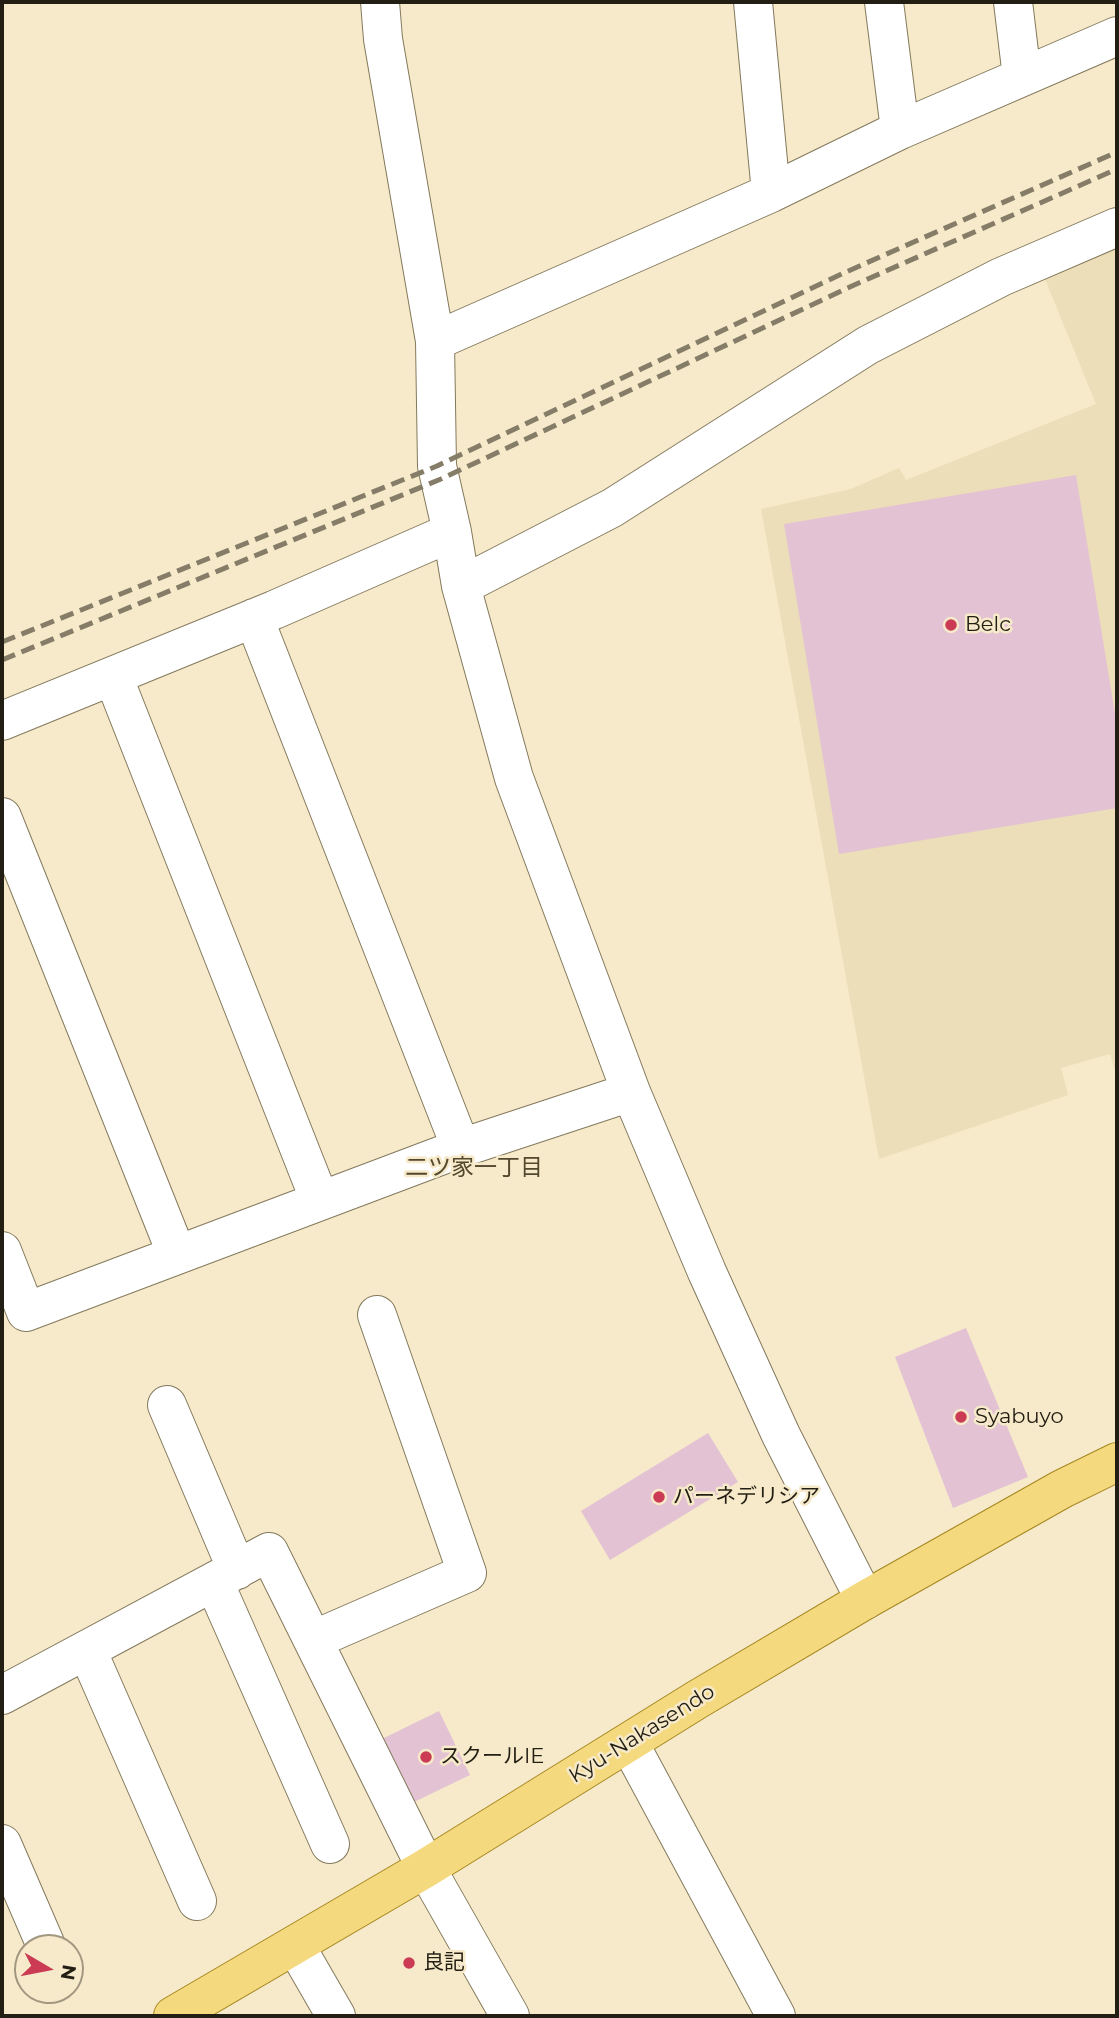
<!DOCTYPE html>
<html>
<head>
<meta charset="utf-8">
<style>
	body { margin:0 }
	#map { position:relative; width:1119px; height:2018px; overflow:hidden; background:#f6eaca; font-family:Montserrat,sans-serif }
	canvas { display:block }
	.frame { position:absolute; inset:0; border:4px solid #231e13; pointer-events:none }
	.north { position:absolute; left:14px; top:1934px; width:70px; height:70px; box-sizing:border-box; background:#f6eaca; border:2px solid #a29881; border-radius:50%; rotate:100deg; font-size:19px; font-weight:700; line-height:28px; text-align:center; color:#231e13 }
	.north::after { content:''; display:block; margin:auto; width:24px; height:32px; background:#cb3b53; clip-path:polygon(50% 0,100% 100%,50% 72%,0 100%) }
</style>
</head>
<body>
<div id="map">
<canvas width="1119" height="2018"></canvas>
<div class="frame"></div>
<div class="north">N</div>
</div>
<script>
const g = document.querySelector('canvas').getContext('2d');
g.lineJoin = 'round';
function fill(path, color) {
  g.fillStyle = color;
  g.fill(path, 'evenodd');
}
function toPath(rows) {
  const path = new Path2D();
  for (const r of rows) {
    path.moveTo(r[0], r[1]);
    for (let i = 2; i < r.length; i += 2) path.lineTo(r[i], r[i + 1]);
  }
  return path;
}
function trace(path, color, width, dash) {
  g.strokeStyle = color;
  g.lineWidth = width;
  g.lineCap = dash ? 'butt' : 'round';
  g.setLineDash(dash || []);
  g.stroke(path);
}
function label(font, color, halo, rows, align = 'center') {
  g.font = font + ' Montserrat,"Noto Sans JP",sans-serif';
  g.lineWidth = 5;
  g.setLineDash([]);
  g.textBaseline = 'middle';
  g.strokeStyle = halo;
  g.fillStyle = color;
  for (const [text, x, y, turn = 0] of rows) {
    g.save();
    g.translate(x, y);
    g.rotate((+turn || 0) * Math.PI / 180);
    g.textAlign = isNaN(turn) ? turn : align;
    if (halo) g.strokeText(text, 0, 0);
    g.fillText(text, 0, 0);
    g.restore();
  }
}
const built = toPath([
	[1117,247,1117,1078,1110,1054,1061,1068,1068,1095,879,1159,761,509,851,489,899,468,906,480,1096,404,1045,279]
]);
const building = toPath([
	[1076,475,1117,726,1117,808,839,854,784,524],
	[966,1328,1028,1477,953,1508,895,1357],
	[708,1433,738,1482,610,1560,581,1511],
	[439,1711,470,1775,412,1803,382,1739]
]);
const minor = toPath([
	[380,2,383,39,435,341,437,466,452,532,461,586,514,778,631,1092,707,1272,781,1435,865,1600],
	[753,2,771,193],
	[884,2,900,130],
	[1013,2,1022,77],
	[435,341,771,193,900,130,1117,36],
	[461,586,612,508,868,345,1001,277,1117,227],
	[254,618,461,1148],
	[113,676,320,1201],
	[2,721,274,610,452,532],
	[2,817,177,1255],
	[2,1251,26,1312,461,1148,631,1092],
	[167,1405,237,1570],
	[214,1582,330,1844],
	[313,1640,467,1573,377,1315],
	[87,1650,197,1901],
	[2,1695,269,1552,426,1868,510,2016],
	[629,1743,776,2016],
	[2,1844,47,1948],
	[295,1945,336,2016]
]);
const major = toPath([
	[173,2016,426,1868,698,1699,865,1600,1062,1489,1117,1462]
]);
const rail = toPath([
	[2,642,437,466,846,272,1117,152],
	[2,660,441,479,852,286,1117,169]
]);
const markers = [
	[951,625,7,"#cb3b53"],
	[961,1417,7,"#cb3b53"],
	[659,1497,7,"#cb3b53"],
	[426,1757,7,"#cb3b53"],
	[409,1963,7,"#cb3b53"]
];
const poiNames = [
	["Belc",965,625],
	["Syabuyo",975,1417],
	["パーネデリシア",673,1497],
	["スクールIE",440,1757],
	["良記",423,1963]
];
const streetNames = [
	["Kyu-Nakasendo",642,1734,-32]
];
const neighbourhoodNames = [
	["二ツ家一丁目",474,1168]
];
fill(built, '#ecdeb8');
fill(building, '#e3c2d4');
trace(minor, '#83795c', 40);
trace(major, '#a68721', 40);
trace(minor, '#fff', 38);
trace(major, '#f4d97e', 38);
trace(rail, '#857d68', 5, [14, 7]);
for (const [x, y, r, color] of markers) {
  const dot = new Path2D();
  dot.arc(x, y, r, 0, 2 * Math.PI);
  g.fillStyle = color;
  g.fill(dot);
  trace(dot, '#f6eaca', 2.5);
}
label('21px', '#231e13', '#f6eaca', poiNames, 'left');
label('21px', '#231e13', '#f6eaca', streetNames);
label('23px', '#52482d', '#f6eaca', neighbourhoodNames);
</script>
</body>
</html>
